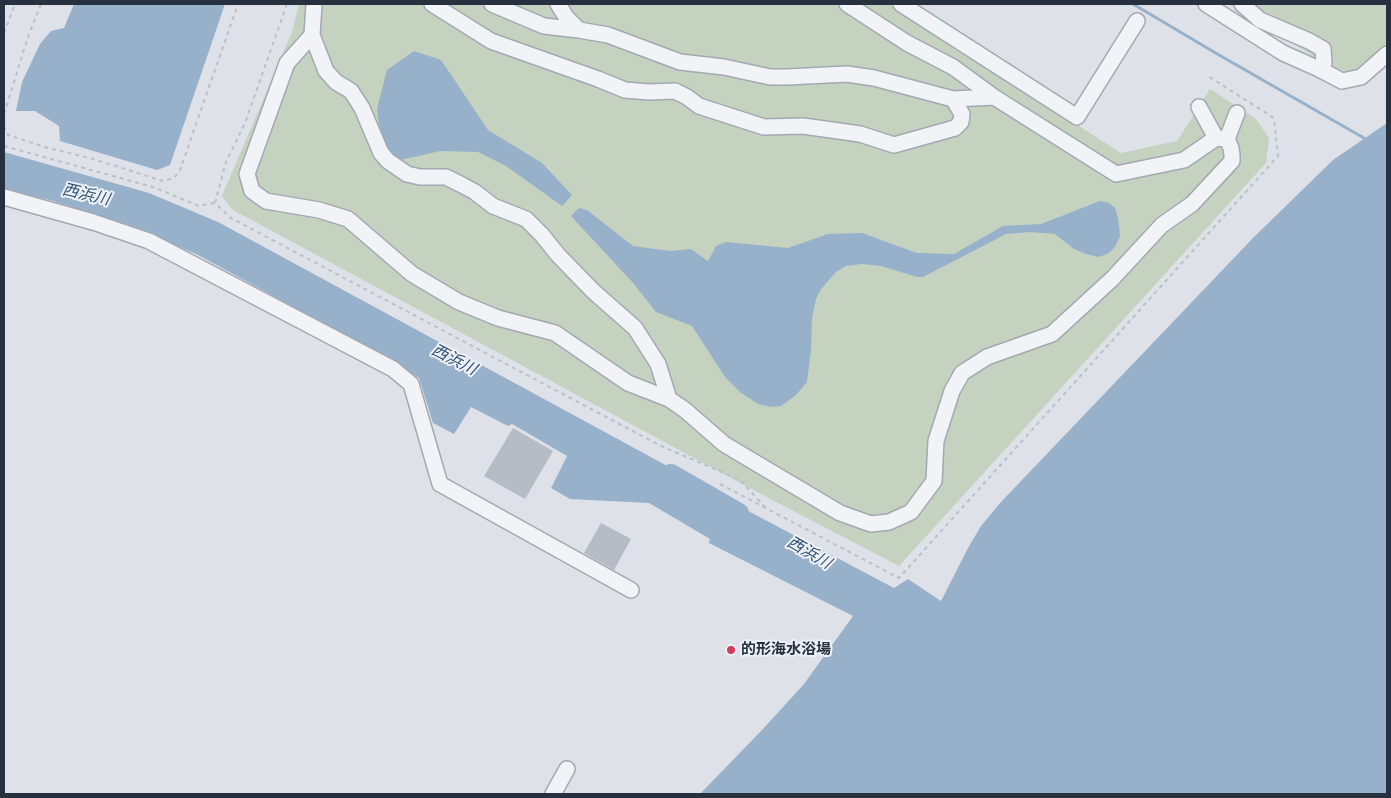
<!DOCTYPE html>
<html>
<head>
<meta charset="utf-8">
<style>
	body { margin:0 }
	#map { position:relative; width:1391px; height:798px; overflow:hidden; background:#dee2e8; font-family:"IBM Plex Sans",sans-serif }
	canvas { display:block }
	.frame { position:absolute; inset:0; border:5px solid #27303f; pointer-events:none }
</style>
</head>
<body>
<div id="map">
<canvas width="1391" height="798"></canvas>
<div class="frame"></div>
</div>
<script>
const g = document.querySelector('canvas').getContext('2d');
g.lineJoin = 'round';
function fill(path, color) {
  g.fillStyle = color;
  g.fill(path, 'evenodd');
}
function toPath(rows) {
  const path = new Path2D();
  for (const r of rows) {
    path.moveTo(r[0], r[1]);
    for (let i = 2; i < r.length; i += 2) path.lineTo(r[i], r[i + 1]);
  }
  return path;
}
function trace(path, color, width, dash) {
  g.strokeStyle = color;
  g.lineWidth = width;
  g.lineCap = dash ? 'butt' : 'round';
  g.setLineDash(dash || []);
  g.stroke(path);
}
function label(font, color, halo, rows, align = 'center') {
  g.font = font + ' "IBM Plex Sans","Noto Sans JP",sans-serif';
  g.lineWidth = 4;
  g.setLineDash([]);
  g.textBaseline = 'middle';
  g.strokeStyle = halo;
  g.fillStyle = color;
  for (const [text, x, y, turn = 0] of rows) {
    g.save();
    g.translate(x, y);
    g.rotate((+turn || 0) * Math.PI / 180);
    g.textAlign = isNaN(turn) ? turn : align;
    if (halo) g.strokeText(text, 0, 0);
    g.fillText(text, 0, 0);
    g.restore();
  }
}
const green = toPath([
	[299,4,889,4,1121,153,1177,141,1210,89,1256,119,1269,138,1266,163,899,566,761,494,233,210,222,196,292,32],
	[1229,4,1387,4,1387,43,1352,73,1331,67]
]);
const water = toPath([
	[74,4,225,4,170,165,157,170,60,141,59,126,35,111,16,111,22,82,40,44,51,31,64,28],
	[414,51,441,60,488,130,542,163,572,195,562,206,506,166,478,152,440,151,401,160,382,146,377,109,387,70],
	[1387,123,1387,794,700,794,762,730,804,684,853,616,709,543,710,539,649,503,570,499,551,488,567,456,512,424,508,426,471,407,454,434,433,423,419,378,266,292,198,255,129,225,50,200,4,189,4,152,149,193,218,222,695,481,691,491,712,503,716,494,894,588,908,579,941,601,968,548,981,526,1000,503,1253,238,1333,160],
	[1100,201,1109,203,1115,208,1118,217,1120,236,1115,247,1109,253,1099,257,1086,254,1074,249,1055,234,1030,232,1006,234,923,277,917,277,881,266,862,264,846,266,836,272,821,289,816,299,812,318,811,351,807,382,796,395,781,406,772,407,758,404,740,392,725,377,692,326,656,312,634,284,571,216,579,208,587,210,633,246,670,251,691,249,708,261,716,246,726,242,788,248,828,234,862,233,917,253,954,254,1003,226,1041,224]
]);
const stream = toPath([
	[1133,4,1219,55,1364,138]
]);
const river = toPath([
	[671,474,739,513]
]);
const building = toPath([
	[513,428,553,451,525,499,484,476],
	[601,523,631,539,614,570,584,553]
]);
const path = toPath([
	[287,4,245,123,226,162,215,203,231,218,659,445,740,480,766,508],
	[4,33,15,4],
	[4,114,28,37,41,4],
	[4,126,8,135,48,148,90,158,163,181,174,178,180,170,238,4],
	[4,146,153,187,199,206,214,203],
	[720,484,899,578,1278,156,1274,118,1208,76]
]);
const minor = toPath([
	[314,4,312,35,287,63,247,174,252,191,266,201,319,210,348,219,412,274,459,302,498,318,555,333,628,383,669,399,685,410,724,444,840,513,871,524,889,522,911,512,934,481,936,441,952,391,962,373,987,357,1052,334,1112,279,1162,225,1192,204,1232,161,1232,155,1231,148,1227,139,1216,138,1184,160,1116,174,994,97,953,67,907,43,847,4],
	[432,4,491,41,598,79,625,90,649,92,675,91,687,97,699,106,764,127,803,126,860,134,894,145,955,128,961,122,962,114,953,99],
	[492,4,544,26,579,30],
	[558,4,566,17,579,30,608,35,680,62,724,67,770,77,787,77,847,74,874,78,953,99,994,97],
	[901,4,1077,117,1137,21],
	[1206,4,1283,53,1319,69,1324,63,1323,49,1309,41,1260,20,1242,4],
	[312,35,326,71,336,82,351,91,362,108,381,153,388,161,407,174,420,177,446,177,462,185,475,192,493,206,526,219,542,235,558,255,594,292,635,328,658,364,669,399],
	[1319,69,1342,81,1361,77,1387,54],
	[1199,107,1216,138],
	[1227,139,1237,113],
	[4,197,93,222,149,241,393,369,411,384,440,484,631,590],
	[553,794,567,769]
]);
const markers = [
	[731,650,5,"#d23e59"]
];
const poiNames = [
	["的形海水浴場",741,650]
];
const waterNames = [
	["西浜川",86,195,13],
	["西浜川",454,360,27],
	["西浜川",809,553,30]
];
fill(green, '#c4d2bf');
fill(water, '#97b1ca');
trace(stream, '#97b1ca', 3);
trace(river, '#97b1ca', 20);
fill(building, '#b5bcc5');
trace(minor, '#a3a9b2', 18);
trace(path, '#bcc0c6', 2, [4, 4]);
trace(minor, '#f1f3f6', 15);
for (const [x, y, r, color] of markers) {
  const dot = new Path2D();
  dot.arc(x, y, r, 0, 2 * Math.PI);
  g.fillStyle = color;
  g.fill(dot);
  trace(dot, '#edf1f6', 2);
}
label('bold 15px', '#27303f', '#edf1f6', poiNames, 'left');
label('italic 16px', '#305075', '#edf1f6', waterNames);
</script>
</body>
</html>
